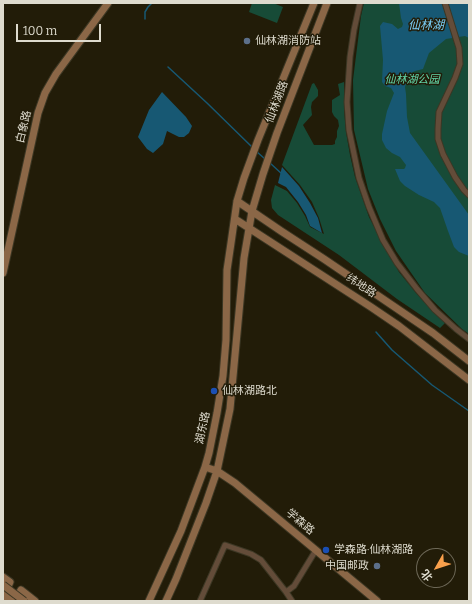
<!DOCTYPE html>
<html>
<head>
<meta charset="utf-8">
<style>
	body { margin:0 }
	#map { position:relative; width:472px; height:604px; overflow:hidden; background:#221c08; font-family:Bitter,"Noto Sans SC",serif }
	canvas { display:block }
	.frame { position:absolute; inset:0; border:4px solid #dedbce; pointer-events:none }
	.north { position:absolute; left:416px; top:548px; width:40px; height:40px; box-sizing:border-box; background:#221c08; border:1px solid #6d6857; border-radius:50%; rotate:231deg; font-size:11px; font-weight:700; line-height:16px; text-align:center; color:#dedbce }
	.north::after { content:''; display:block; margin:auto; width:14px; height:18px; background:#f9a04c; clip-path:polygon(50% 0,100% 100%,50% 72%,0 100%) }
	.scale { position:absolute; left:16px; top:24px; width:85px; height:18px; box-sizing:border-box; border:2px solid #dedbce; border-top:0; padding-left:5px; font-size:12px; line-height:14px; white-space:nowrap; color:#dedbce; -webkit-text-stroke:3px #221c08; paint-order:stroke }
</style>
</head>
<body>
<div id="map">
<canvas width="472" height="604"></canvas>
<div class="frame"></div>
<div class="north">北</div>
<div class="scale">100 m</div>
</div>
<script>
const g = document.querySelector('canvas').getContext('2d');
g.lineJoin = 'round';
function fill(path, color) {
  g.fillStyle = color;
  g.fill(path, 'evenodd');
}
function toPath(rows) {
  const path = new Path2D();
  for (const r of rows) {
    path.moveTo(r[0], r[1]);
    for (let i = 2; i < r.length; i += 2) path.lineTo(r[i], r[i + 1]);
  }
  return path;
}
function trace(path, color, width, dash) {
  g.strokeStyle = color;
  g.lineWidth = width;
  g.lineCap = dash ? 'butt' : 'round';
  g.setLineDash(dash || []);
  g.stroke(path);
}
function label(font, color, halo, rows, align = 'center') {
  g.font = font + ' Bitter,"Noto Sans SC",serif';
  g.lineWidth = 3;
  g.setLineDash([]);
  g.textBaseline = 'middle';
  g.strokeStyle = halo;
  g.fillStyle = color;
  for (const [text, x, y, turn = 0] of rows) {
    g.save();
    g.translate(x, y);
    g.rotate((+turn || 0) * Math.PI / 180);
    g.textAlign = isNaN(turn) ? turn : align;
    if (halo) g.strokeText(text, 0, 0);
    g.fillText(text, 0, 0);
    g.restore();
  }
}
const green = toPath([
	[252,3,273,3,283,7,277,23,249,12],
	[364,3,469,3,469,334,462,329,425,293,396,251,380,219,368,189,354,130,353,80,361,16],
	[344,82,344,110,346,132,350,155,355,177,369,217,379,236,399,272,416,293,445,323,440,328,397,299,339,255,278,215,272,208,271,200,275,185,287,191,297,203,305,216,310,227,324,234,319,218,312,202,300,185,282,165,312,84,314,83,318,90,318,96,312,102,311,107,312,115,303,125,314,145,332,145,335,144,335,141,337,137,337,131,339,126,338,120,334,116,332,112,332,100,340,95,338,84]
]);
const water = toPath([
	[399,3,469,3,469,38,465,36,446,39,429,53,423,69,415,71,409,74,405,87,406,94,407,117,410,133,469,215,469,256,459,252,454,247,448,231,440,208,434,202,419,195,405,186,400,181,395,169,404,169,405,168,406,165,400,157,392,153,386,148,382,140,382,134,387,111,394,93,391,88,385,86,382,82,383,60,380,26,383,22,392,24,398,29,402,27,403,24,401,18],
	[162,92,186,117,192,126,189,133,184,137,179,137,167,131,163,144,153,153,147,149,138,137,149,110],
	[282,167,299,186,310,203,318,218,322,233,310,226,306,215,298,202,286,187,278,183]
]);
const stream = toPath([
	[145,19,145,12,148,7,152,3],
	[168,67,207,103,252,147],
	[256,151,265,159],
	[270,163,282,174],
	[376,332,392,350,432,385,469,411]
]);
const street = toPath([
	[360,3,354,30,350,57,347,102,349,130,359,178,369,207,383,240,397,263,417,289,435,310,456,329,469,339],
	[445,3,459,48,460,64,455,78,439,112,438,129,438,139,443,154,455,177,464,190,469,195],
	[286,592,294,586,316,550],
	[200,601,225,545,251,554,261,560,286,592,292,601]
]);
const secondary = toPath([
	[237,201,281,231,324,259,433,333,469,361],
	[235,219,371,307,399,326,469,380],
	[3,273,38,113,45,93,56,74,108,3],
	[205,467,217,471,235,483,377,601],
	[3,577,10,582,5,593],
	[15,601,21,590,35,601],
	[149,601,181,531,205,467,209,453,217,413,223,376,226,340,227,270,231,243,237,201,244,178,258,140,314,3],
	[166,601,176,579,206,503,217,471,230,409,244,258,252,211,263,174,277,133,327,3]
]);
const secondaryBridge = toPath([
	[3,585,24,601],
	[3,595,11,601]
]);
const markers = [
	[247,41,4,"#5c6f8a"],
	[214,391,4,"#1a4fb4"],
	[326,550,4,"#1a4fb4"],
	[377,566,4,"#5c6f8a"]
];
const poiNames = [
	["仙林湖消防站",255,41],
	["仙林湖路北",222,391],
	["学森路·仙林湖路",334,550],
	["中国邮政",369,566,"right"]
];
const parkNames = [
	["仙林湖公园",412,80]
];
const streetNames = [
	["仙林湖路",277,102,-69],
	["白象路",24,127,-77],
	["纬地路",361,286,33],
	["湖东路",203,428,-78],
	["学森路",300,522,40]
];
const waterNames = [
	["仙林湖",426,26]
];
fill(green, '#174b37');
fill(water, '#175873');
trace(stream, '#175873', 1.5);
trace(street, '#3c3724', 7);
trace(secondary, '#3c3724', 9);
trace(street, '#634c39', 5);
trace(secondary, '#8b6747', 7);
trace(secondaryBridge, '#3c3724', 9, []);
trace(secondaryBridge, '#8b6747', 7);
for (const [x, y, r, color] of markers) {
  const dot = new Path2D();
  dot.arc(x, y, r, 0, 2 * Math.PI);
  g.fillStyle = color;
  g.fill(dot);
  trace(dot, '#221c08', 1.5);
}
label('11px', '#dedbce', '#221c08', poiNames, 'left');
label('italic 11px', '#63d7a9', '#221c08', parkNames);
label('11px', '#dedbce', '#221c08', streetNames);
label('italic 12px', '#7acff9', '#221c08', waterNames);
</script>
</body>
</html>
